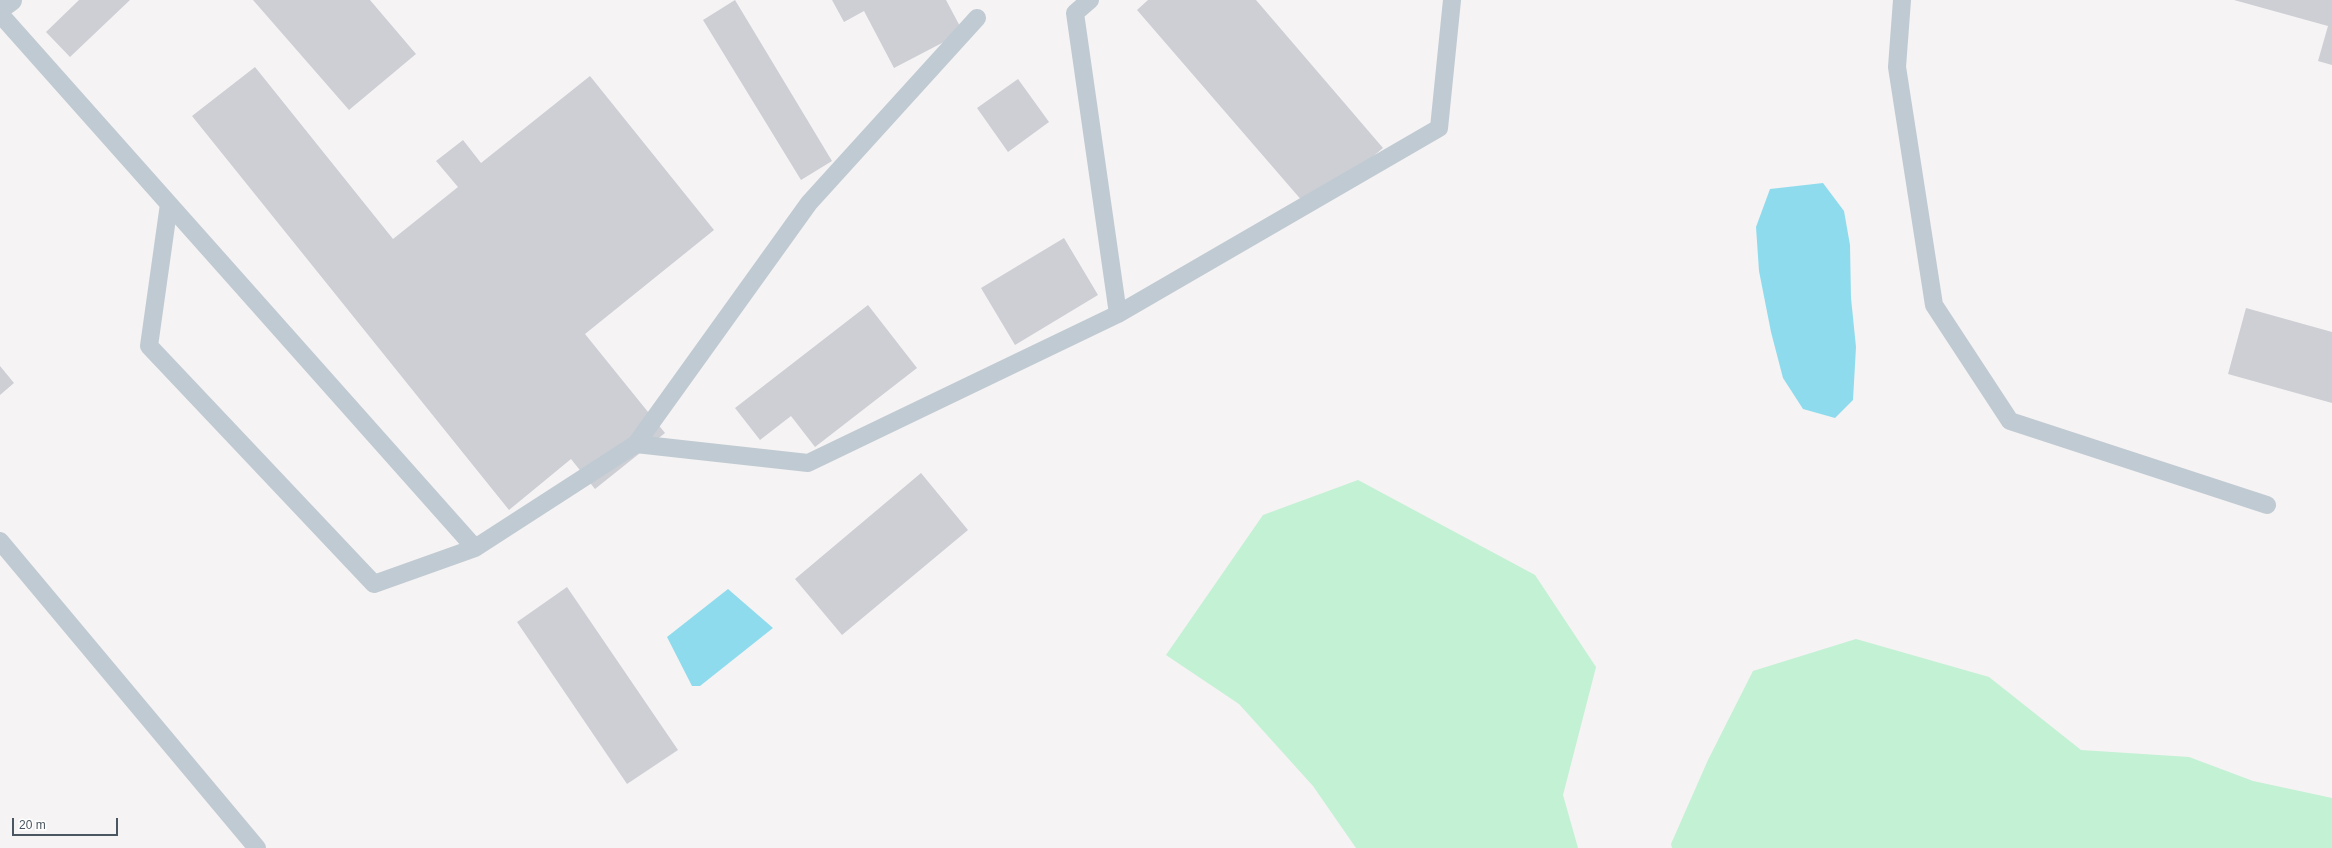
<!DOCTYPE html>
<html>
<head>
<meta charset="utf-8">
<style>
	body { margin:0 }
	#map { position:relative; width:2332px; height:848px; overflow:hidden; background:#f5f3f3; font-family:Helvetica,sans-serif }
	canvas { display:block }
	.scale { position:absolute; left:12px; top:818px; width:106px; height:18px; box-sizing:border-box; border:2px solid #4a5661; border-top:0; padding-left:5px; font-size:12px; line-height:14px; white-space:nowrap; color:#4a5661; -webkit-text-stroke:3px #fff; paint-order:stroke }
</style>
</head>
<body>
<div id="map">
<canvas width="2332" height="848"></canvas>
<div class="scale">20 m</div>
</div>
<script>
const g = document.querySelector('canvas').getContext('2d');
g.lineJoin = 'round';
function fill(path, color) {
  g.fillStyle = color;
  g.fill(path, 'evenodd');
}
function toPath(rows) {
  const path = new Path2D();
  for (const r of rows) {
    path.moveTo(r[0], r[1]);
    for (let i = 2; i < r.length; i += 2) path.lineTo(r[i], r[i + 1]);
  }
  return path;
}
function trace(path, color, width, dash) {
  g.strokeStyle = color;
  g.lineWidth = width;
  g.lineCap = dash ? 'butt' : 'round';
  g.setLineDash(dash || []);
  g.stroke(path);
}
const green = toPath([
	[1358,480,1535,575,1596,667,1563,795,1578,848,1356,848,1313,786,1239,704,1166,655,1263,515],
	[1856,639,1989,677,2081,750,2189,757,2253,781,2332,798,2332,848,1672,848,1671,844,1708,760,1753,671]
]);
const water = toPath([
	[1823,183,1844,211,1850,245,1851,298,1856,347,1853,400,1835,418,1803,409,1783,378,1771,332,1759,271,1756,227,1770,189],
	[728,589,773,628,700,686,692,686,667,637]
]);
const building = toPath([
	[79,0,130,0,70,57,46,32],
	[253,0,370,0,416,54,349,110],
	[735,0,832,161,801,180,703,20],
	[832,0,946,0,963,32,894,68,864,11,844,22],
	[1148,0,1256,0,1383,148,1310,210,1137,10],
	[2234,0,2332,0,2332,65,2318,61,2328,26],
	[255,67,393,239,458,187,436,161,463,140,481,163,590,76,714,230,585,334,665,433,595,489,571,459,509,510,192,116],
	[1018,79,1049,122,1008,152,977,108],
	[1064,238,1098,295,1015,345,981,288],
	[868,305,917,368,815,447,791,416,760,440,735,408],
	[2246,308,2332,332,2332,403,2228,374],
	[0,366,14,383,0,395],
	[921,473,968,530,842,635,795,579],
	[567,587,678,750,627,784,517,622]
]);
const service = toPath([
	[1090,0,1075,13,1118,314],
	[1902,0,1897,67,1934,305,2010,421,2267,505],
	[0,14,475,548],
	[169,204,149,346,374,584,475,548,636,444,809,203,977,18],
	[636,444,808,463,1118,314,1439,128,1452,0],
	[0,541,257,848]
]);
const minor = toPath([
	[0,8,11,0]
]);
fill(green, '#c2f1d4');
fill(water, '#8fdbee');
fill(building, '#cdcfd5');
trace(service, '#c0cad2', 18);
trace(minor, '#c0cad2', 22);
</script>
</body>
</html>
